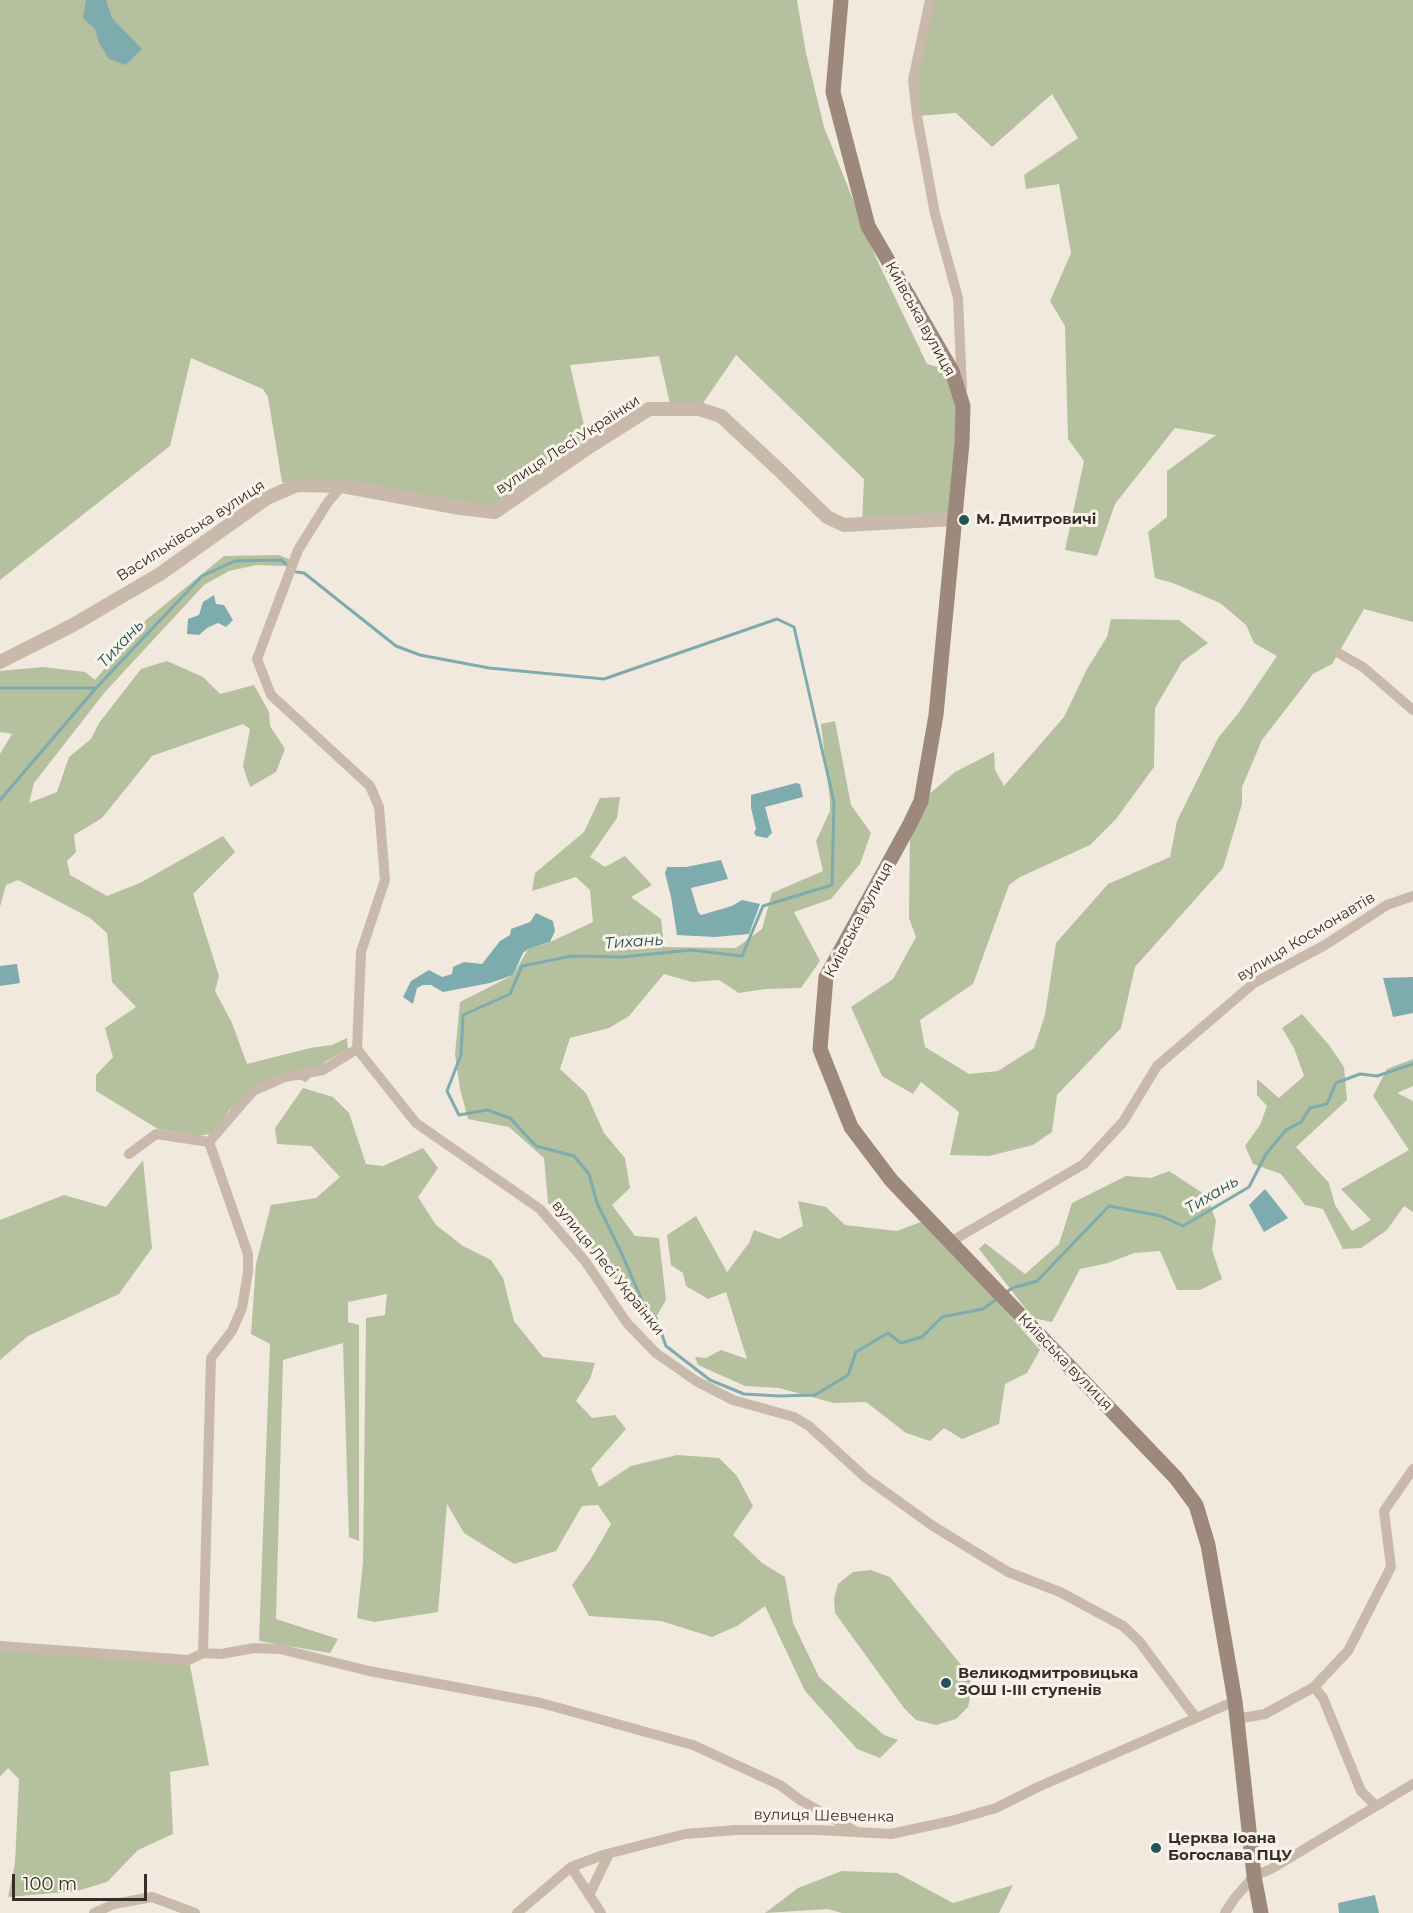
<!DOCTYPE html>
<html>
<head>
<meta charset="utf-8">
<style>
	body { margin:0 }
	#map { position:relative; width:1413px; height:1913px; overflow:hidden; background:#f2e9de; font-family:Montserrat,sans-serif }
	canvas { display:block }
	.scale { position:absolute; left:12px; top:1874px; width:135px; height:27px; box-sizing:border-box; border:3px solid #372e29; border-top:0; padding-left:8px; font-size:18px; line-height:21px; white-space:nowrap; color:#372e29; -webkit-text-stroke:4px #f9f3ea; paint-order:stroke }
</style>
</head>
<body>
<div id="map">
<canvas width="1413" height="1913"></canvas>
<div class="scale">100 m</div>
</div>
<script>
const g = document.querySelector('canvas').getContext('2d');
g.lineJoin = 'round';
function fill(path, color) {
  g.fillStyle = color;
  g.fill(path, 'evenodd');
}
function toPath(rows) {
  const path = new Path2D();
  for (const r of rows) {
    path.moveTo(r[0], r[1]);
    for (let i = 2; i < r.length; i += 2) path.lineTo(r[i], r[i + 1]);
  }
  return path;
}
function trace(path, color, width, dash) {
  g.strokeStyle = color;
  g.lineWidth = width;
  g.lineCap = dash ? 'butt' : 'round';
  g.setLineDash(dash || []);
  g.stroke(path);
}
function label(font, color, halo, rows, align = 'center') {
  g.font = font + ' Montserrat,sans-serif';
  g.lineWidth = 6;
  g.setLineDash([]);
  g.textBaseline = 'middle';
  g.strokeStyle = halo;
  g.fillStyle = color;
  for (const [text, x, y, turn = 0] of rows) {
    g.save();
    g.translate(x, y);
    g.rotate((+turn || 0) * Math.PI / 180);
    g.textAlign = isNaN(turn) ? turn : align;
    if (halo) g.strokeText(text, 0, 0);
    g.fillText(text, 0, 0);
    g.restore();
  }
}
const green = toPath([
	[0,0,797,0,806,53,824,127,877,260,927,364,952,371,963,406,954,519,862,524,864,479,736,355,699,409,671,408,659,356,570,365,589,447,495,512,282,482,268,397,263,389,191,358,170,446,0,580],
	[930,0,1413,0,1413,622,1364,609,1332,664,1313,674,1262,740,1242,787,1242,804,1223,868,1135,967,1121,1028,1057,1095,1052,1132,1033,1145,989,1156,950,1155,959,1112,921,1082,913,1094,882,1076,851,1007,893,979,916,937,909,918,910,824,921,801,955,772,994,752,995,770,1004,786,1064,717,1087,669,1107,637,1111,619,1179,620,1208,643,1182,662,1155,708,1154,767,1116,819,1090,845,1020,877,1009,885,973,984,920,1020,925,1047,969,1074,998,1071,1034,1048,1045,1015,1056,943,1108,884,1170,857,1177,821,1218,738,1237,715,1277,656,1254,643,1246,625,1220,603,1173,583,1155,578,1148,532,1167,517,1167,471,1216,435,1175,428,1115,504,1097,556,1065,550,1084,461,1068,439,1065,326,1050,301,1071,253,1059,184,1026,189,1024,175,1078,138,1052,94,992,147,956,113,917,116,913,80],
	[279,555,291,560,284,566,257,565,229,571,204,585,105,692,34,783,29,803,57,792,69,757,91,739,99,723,141,669,167,661,203,677,220,694,254,685,269,712,270,726,285,749,276,772,250,787,243,766,250,729,243,724,152,756,102,818,74,835,76,852,67,861,70,875,107,896,140,883,223,836,235,852,193,894,219,976,215,991,232,1023,247,1064,310,1048,332,1045,347,1038,348,1049,325,1062,306,1082,283,1073,229,1110,214,1133,199,1136,158,1129,96,1091,96,1075,113,1057,105,1028,136,1007,112,982,107,933,90,918,18,880,6,885,0,907,0,754,12,734,0,732,0,671,43,667,85,672,95,680,146,620,224,556],
	[835,721,851,805,871,833,860,864,831,899,794,912,820,961,801,988,765,989,739,993,719,980,692,982,664,974,629,1016,609,1028,570,1038,560,1069,586,1093,604,1133,625,1158,630,1188,612,1205,635,1236,659,1238,666,1300,652,1324,632,1303,588,1244,548,1203,544,1158,509,1127,468,1119,460,1089,455,1054,460,1002,513,975,528,949,548,943,593,922,590,890,576,877,532,891,535,873,584,832,600,798,620,797,617,818,590,857,605,867,625,856,652,885,631,897,661,919,664,947,736,948,762,929,772,893,823,871,816,841,830,811,830,800,821,724],
	[1302,1014,1329,1045,1344,1067,1347,1100,1296,1147,1329,1183,1335,1205,1352,1231,1371,1220,1341,1189,1409,1150,1373,1096,1387,1069,1413,1059,1413,1086,1397,1093,1413,1101,1413,1212,1404,1206,1387,1230,1361,1248,1343,1249,1323,1209,1305,1205,1281,1174,1253,1164,1245,1146,1260,1125,1267,1106,1257,1095,1257,1079,1279,1098,1304,1076,1294,1048,1282,1028],
	[303,1088,333,1097,349,1113,366,1164,383,1166,423,1148,438,1168,418,1197,436,1225,463,1246,491,1260,503,1278,514,1321,543,1357,595,1363,590,1379,576,1401,592,1418,615,1415,626,1429,591,1469,599,1487,631,1466,677,1455,719,1458,737,1476,753,1506,733,1535,762,1563,785,1577,793,1623,819,1677,884,1735,898,1740,880,1758,857,1749,805,1691,765,1606,737,1626,712,1637,661,1621,589,1616,572,1585,592,1557,611,1524,598,1505,582,1506,556,1551,514,1564,464,1533,447,1504,438,1612,374,1622,357,1618,363,1563,366,1318,385,1315,387,1294,348,1302,348,1322,359,1325,359,1541,349,1537,343,1343,283,1360,276,1619,338,1639,330,1653,259,1641,270,1344,251,1334,256,1264,271,1205,316,1198,340,1177,311,1146,277,1144,275,1128],
	[143,1160,152,1248,119,1294,28,1336,0,1360,0,1220,64,1195,106,1207],
	[1169,1171,1207,1196,1216,1221,1212,1250,1222,1279,1200,1290,1177,1290,1160,1251,1134,1253,1108,1263,1080,1269,1052,1322,1033,1318,979,1249,985,1243,1025,1274,1059,1244,1072,1203,1126,1176,1151,1178],
	[798,1201,826,1207,845,1225,897,1231,921,1222,988,1291,1040,1350,1027,1373,1005,1384,999,1424,962,1439,944,1428,930,1441,906,1433,866,1402,834,1403,779,1388,745,1386,698,1365,695,1357,706,1358,721,1350,747,1359,726,1292,708,1299,686,1286,683,1273,671,1265,667,1235,696,1216,727,1272,749,1243,754,1230,779,1239,803,1226],
	[871,1570,890,1577,970,1676,971,1692,968,1707,956,1719,936,1725,916,1720,904,1708,835,1613,834,1599,838,1584,853,1572],
	[0,1646,189,1660,209,1765,170,1772,173,1834,138,1850,107,1882,77,1891,8,1897,15,1863,19,1779,8,1768,0,1777],
	[842,1871,897,1873,953,1903,1013,1885,999,1913,842,1913,828,1909,765,1913,798,1888]
]);
const water = toPath([
	[86,0,106,0,112,18,142,49,126,65,109,59,99,43,95,29,83,18],
	[214,595,216,604,224,605,233,620,226,627,218,623,207,628,199,635,187,634,188,619,199,615,203,602],
	[796,783,800,784,803,797,765,807,772,833,767,838,756,836,754,833,756,829,751,808,751,795],
	[721,860,728,879,691,888,698,912,701,915,732,906,742,900,760,904,749,934,715,937,677,935,671,897,665,873,667,867,686,867],
	[536,913,553,921,555,931,550,942,528,949,523,953,513,975,490,983,443,992,431,985,423,985,417,988,413,1004,403,997,411,981,429,970,442,977,452,974,453,967,464,962,482,964,500,941,510,935,511,929,530,922],
	[17,964,20,983,0,986,0,966],
	[1413,977,1413,1013,1393,1017,1383,978],
	[1265,1189,1288,1218,1264,1232,1249,1205],
	[1375,1895,1379,1913,1339,1913,1338,1903]
]);
const stream = toPath([
	[296,572,304,573,396,646,420,655,489,668,604,679,777,619,794,627,834,802,832,885,763,906,742,956,691,950,622,957,572,956,522,966,510,994,463,1015,461,1055,447,1091,459,1115,487,1110,510,1118,536,1146,574,1156,589,1174,597,1203,620,1250,645,1307,656,1318,666,1346,710,1380,744,1394,779,1396,815,1395,848,1375,856,1352,888,1333,901,1343,922,1337,942,1317,983,1309,998,1298],
	[0,688,96,688],
	[0,800,96,688,202,576,235,561,281,560,288,566],
	[1007,1292,1012,1288,1037,1281,1109,1206,1161,1216,1183,1226,1249,1187,1266,1154,1286,1130,1301,1122,1310,1108,1327,1104,1336,1083,1360,1074,1377,1076,1413,1064]
]);
const minor = toPath([
	[930,0,913,80,917,116,935,214,958,298,962,389],
	[342,486,328,502,298,550,257,659,271,695,370,786,379,807,385,880,361,952,357,1049,416,1123,540,1209,585,1261,627,1323,656,1353,696,1381,733,1400,794,1417,809,1426,866,1478,933,1526,1008,1572,1060,1592,1123,1626,1139,1641,1196,1718],
	[1340,654,1363,667,1413,710],
	[357,1049,323,1070,285,1077,253,1091,209,1142,248,1254,248,1272,242,1308,232,1331,211,1358,203,1653,221,1654,254,1648,280,1649,369,1671,541,1703,693,1745,780,1785,800,1800,857,1832],
	[129,1154,156,1134,209,1142],
	[950,1242,1084,1164,1123,1122,1157,1066,1254,983,1325,945,1387,905,1413,896],
	[0,1646,189,1660,203,1653],
	[1314,1687,1323,1698,1361,1791,1376,1806],
	[1236,1719,1265,1714,1314,1687,1348,1651,1391,1567,1384,1511,1413,1469],
	[589,1895,609,1854],
	[94,1913,114,1904,152,1897,195,1913],
	[517,1913,571,1867],
	[601,1913,571,1867,603,1855,685,1834,736,1830,818,1830,891,1834,951,1821,996,1808,1038,1787,1235,1701],
	[1225,1913,1234,1899,1254,1876,1271,1869,1413,1784]
]);
const tertiary = toPath([
	[0,662,73,625,160,574,267,498,297,485,342,486,460,508,495,512,589,447,649,409,699,409,721,416,777,468,827,517,844,525,954,519]
]);
const secondary = toPath([
	[841,0,833,92,868,226,952,371,963,406,962,443,936,715,921,801,910,824,826,977,820,1049,851,1127,891,1180,1176,1478,1196,1505,1208,1545,1235,1701,1254,1876,1261,1913]
]);
const markers = [
	[964,520,6,"#205357"],
	[946,1683,6,"#205357"],
	[1156,1848,6,"#205357"]
];
const streetNames = [
	["Київська вулиця",920,319,61],
	["вулиця Лесі Українки",568,445,-33],
	["Васильківська вулиця",191,531,-33],
	["Київська вулиця",859,920,-62],
	["вулиця Космонавтів",1306,937,-31],
	["вулиця Лесі Українки",608,1268,51],
	["Київська вулиця",1065,1362,46],
	["вулиця Шевченка",824,1816,1]
];
const poiNames = [
	["М. Дмитровичі",976,520],
	["Великодмитровицька",958,1674],
	["ЗОШ І-ІІІ ступенів",958,1691],
	["Церква Іоана",1168,1839],
	["Богослава ПЦУ",1168,1856]
];
const waterNames = [
	["Тихань",121,644,-47],
	["Тихань",634,942,-4],
	["Тихань",1212,1195,-31]
];
fill(green, '#b5c09e');
fill(water, '#7eabae');
trace(stream, '#7eabae', 3);
trace(minor, '#c9b9aa', 10);
trace(tertiary, '#c9b9aa', 14);
trace(secondary, '#9d887c', 15);
for (const [x, y, r, color] of markers) {
  const dot = new Path2D();
  dot.arc(x, y, r, 0, 2 * Math.PI);
  g.fillStyle = color;
  g.fill(dot);
  trace(dot, '#f9f3ea', 2);
}
label('15px', '#372e29', '#f9f3ea', streetNames);
label('bold 15px', '#372e29', '#f9f3ea', poiNames, 'left');
label('italic 16px', '#205357', '#f9f3ea', waterNames);
</script>
</body>
</html>
